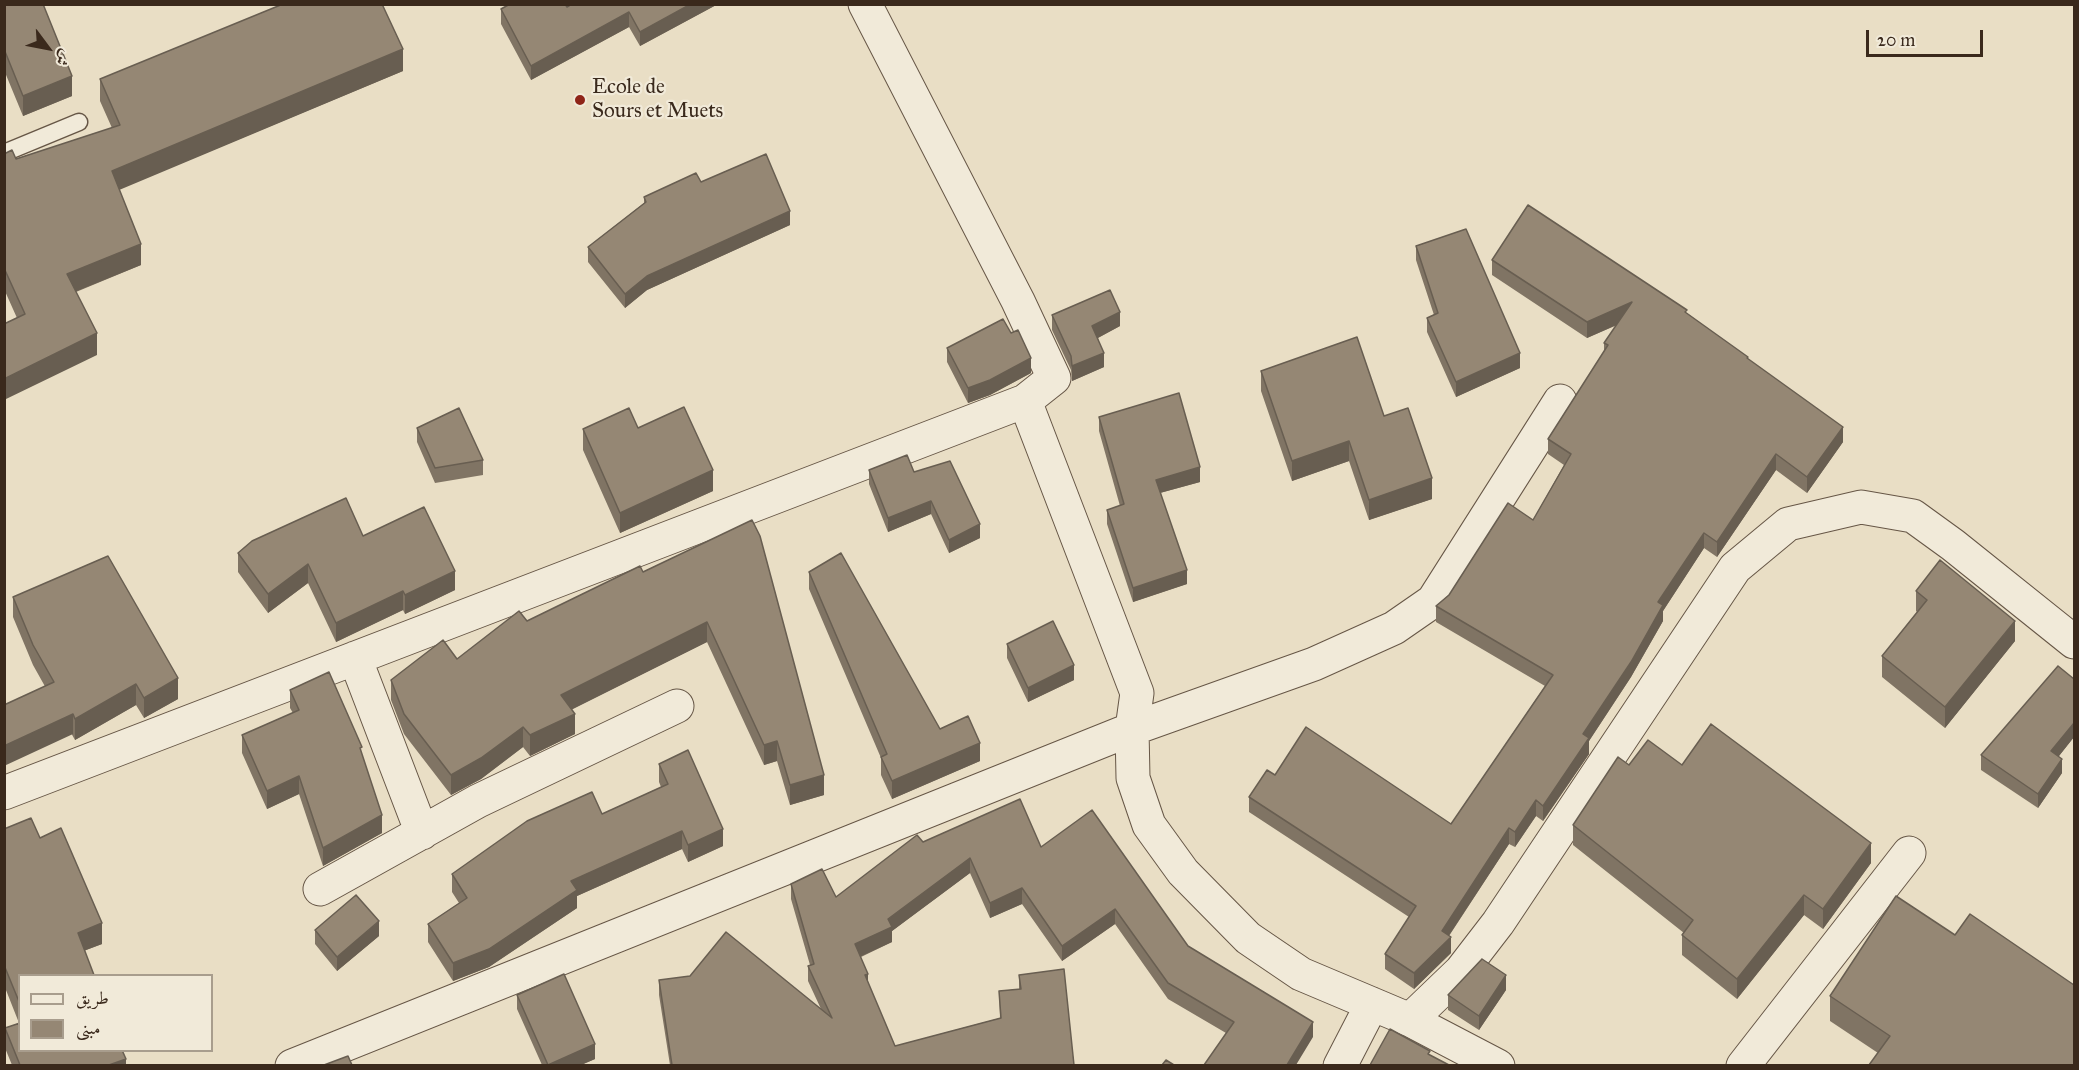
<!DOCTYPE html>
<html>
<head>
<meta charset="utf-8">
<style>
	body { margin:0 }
	#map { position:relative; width:2079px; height:1070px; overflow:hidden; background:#e9dec5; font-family:"IM FELL Great Primer",Amiri,serif }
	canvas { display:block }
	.frame { position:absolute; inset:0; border:6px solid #3a291c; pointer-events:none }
	.legend { position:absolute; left:18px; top:974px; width:195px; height:78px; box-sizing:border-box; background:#f1ead9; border:2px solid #a89d8d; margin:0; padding:8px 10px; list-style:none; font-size:18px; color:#3a291c }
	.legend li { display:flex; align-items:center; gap:12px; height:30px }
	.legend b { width:30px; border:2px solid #a89d8d }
	.north { position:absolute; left:18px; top:18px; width:60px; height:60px; -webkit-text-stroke:4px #f1ead9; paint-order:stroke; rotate:122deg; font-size:16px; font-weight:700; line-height:24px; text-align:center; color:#3a291c }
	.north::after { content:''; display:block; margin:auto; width:21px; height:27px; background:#3a291c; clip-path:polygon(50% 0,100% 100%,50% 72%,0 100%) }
	.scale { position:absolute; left:1866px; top:30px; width:117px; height:27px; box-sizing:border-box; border:3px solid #3a291c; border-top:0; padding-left:8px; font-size:18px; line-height:21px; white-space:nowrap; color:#3a291c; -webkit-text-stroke:4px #f1ead9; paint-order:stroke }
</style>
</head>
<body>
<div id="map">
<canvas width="2079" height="1070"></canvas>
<div class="frame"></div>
<ul class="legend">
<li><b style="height:8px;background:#f1ead9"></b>طريق</li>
<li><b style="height:16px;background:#958774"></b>مبنى</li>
</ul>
<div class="north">ش</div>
<div class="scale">20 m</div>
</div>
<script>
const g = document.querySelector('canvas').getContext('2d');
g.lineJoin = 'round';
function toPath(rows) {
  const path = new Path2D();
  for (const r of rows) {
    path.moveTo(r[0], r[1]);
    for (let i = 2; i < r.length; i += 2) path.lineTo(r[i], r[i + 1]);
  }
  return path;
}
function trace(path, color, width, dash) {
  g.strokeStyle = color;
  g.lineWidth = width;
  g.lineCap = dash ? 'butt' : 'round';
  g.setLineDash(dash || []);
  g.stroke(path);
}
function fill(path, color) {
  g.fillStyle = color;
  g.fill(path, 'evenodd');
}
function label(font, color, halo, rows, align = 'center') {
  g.font = font + ' "IM FELL Great Primer",serif';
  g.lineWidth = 4.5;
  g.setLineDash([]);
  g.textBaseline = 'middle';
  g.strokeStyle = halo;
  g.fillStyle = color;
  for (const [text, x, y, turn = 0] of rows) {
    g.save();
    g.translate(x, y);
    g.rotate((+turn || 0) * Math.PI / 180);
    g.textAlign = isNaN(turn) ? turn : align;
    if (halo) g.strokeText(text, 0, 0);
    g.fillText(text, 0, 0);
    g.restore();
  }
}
const lane = toPath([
	[4,153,79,122]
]);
const street = toPath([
	[1025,401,1137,693,1132,729,1133,778,1149,825,1183,872,1248,938,1301,974,1410,1020,1498,1066],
	[355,658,422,833],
	[4,793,1025,401,1054,378,1018,301,865,4],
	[320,889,478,801,677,706],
	[1410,1020,1461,971,1498,923,1735,568,1788,524,1861,507,1913,516,1953,545,2074,642],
	[292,1066,1132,729,1314,664,1394,628,1433,601,1560,401],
	[1340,1066,1372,1004],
	[1743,1066,1909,853]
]);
const wall = toPath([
	[4,4,72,96,23,116,4,70],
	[572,4,718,4,640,46,629,27,531,80,501,24,501,9,567,7],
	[403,71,119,189,141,265,76,292,97,355,17,318,4,289,4,154,16,159,112,128,100,101,100,79],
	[644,197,790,225,647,290,625,308,588,262,588,247,644,203],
	[1416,246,1520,368,1456,397,1427,332,1427,318,1434,315,1416,260],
	[1492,260,1687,313,1748,359,1843,442,1807,493,1776,470,1717,557,1704,548,1663,611,1663,621,1631,677,1589,741,1589,754,1543,821,1536,816,1515,847,1509,844,1449,936,1451,953,1414,989,1385,969,1385,954,1409,917,1249,812,1249,797,1275,775,1451,824,1545,686,1436,622,1436,606,1533,520,1564,465,1548,454,1548,439,1604,351,1604,343,1617,325,1587,338,1492,275],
	[1052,315,1120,326,1098,338,1104,367,1072,381,1071,370,1052,330],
	[947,348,1031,373,990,395,968,403,947,362],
	[1261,371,1384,416,1432,499,1369,520,1349,461,1292,481,1261,391],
	[1099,417,1200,482,1160,493,1187,584,1133,602,1107,524,1107,510,1120,506,1099,431],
	[417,428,483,460,483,475,435,483,417,442],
	[638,428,713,491,620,533,583,450,583,429],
	[869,470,914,472,980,538,949,553,931,514,888,532,869,484],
	[752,520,824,795,790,805,777,761,764,765,707,642,572,709,575,734,530,756,523,747,481,779,451,795,404,734,391,700,391,680,457,659,527,621,643,572],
	[363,536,455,590,405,614,403,610,336,642,308,583,268,613,238,572,238,553],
	[809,572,940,729,980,761,892,799,881,775,881,758,809,589],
	[1916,591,2015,641,1945,728,1882,677,1882,656,1917,612,1916,611],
	[13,597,178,699,144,718,136,705,75,740,33,665,13,617],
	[1007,644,1074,680,1028,702,1007,658],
	[2074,679,2074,737,2059,756,2062,773,2038,808,1981,770,1981,755],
	[290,690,362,756,382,833,323,866,299,794,267,809,242,753,242,735,293,713,290,708],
	[659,764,723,846,688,862,682,849,577,896,577,908,489,967,453,981,428,942,428,924,459,903,452,892,452,874,602,814,661,787,659,782],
	[1629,765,1682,765,1871,863,1823,929,1804,915,1737,999,1682,955,1682,935,1684,933,1573,845,1573,825],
	[4,829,40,838,102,944,20,975,20,1050,126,1065,12,1065,5,1048,5,1028,19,1023,4,985],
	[923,842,1041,847,1188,946,1313,1037,1226,1033,1168,999,1115,924,1062,961,1022,904,990,918,970,873,892,931,892,942,861,957,868,983,895,1046,1000,1018,999,991,1019,989,1019,975,1074,1065,670,1065,659,995,659,980,821,1009,808,981,808,966,810,965,791,899,791,884,836,897],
	[315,930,379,936,337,971,315,944],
	[1955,935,2074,985,1878,1053,1830,1021,1830,996],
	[1506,990,1479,1030,1448,1010,1448,995],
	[517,995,595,1059,581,1065,542,1065,517,1009]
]);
const shadedWall = toPath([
	[691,4,718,4,640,46,640,32],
	[629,12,629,27,531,80,531,66],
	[403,49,403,71,112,193,112,171],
	[72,76,72,96,23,116,23,96],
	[790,211,790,225,647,290,625,308,625,294,647,276],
	[141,244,141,265,67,295,67,274],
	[1632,302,1632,318,1587,338,1587,322],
	[1120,312,1120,326,1092,341,1092,326],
	[97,333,97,355,4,400,4,379],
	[1104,353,1104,367,1072,381,1072,366],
	[1520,353,1520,368,1456,397,1456,382],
	[1031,358,1031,373,990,395,968,403,968,388],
	[1843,427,1843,442,1807,493,1807,477],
	[1349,441,1349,461,1292,481,1292,461],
	[1776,454,1776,470,1717,557,1717,542],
	[1200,467,1200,482,1156,494,1156,480],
	[713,470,713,491,620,533,620,513],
	[1432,478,1432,499,1369,520,1369,500],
	[931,501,931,514,888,532,888,518],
	[980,524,980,538,949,553,949,540],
	[1704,533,1704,548,1663,611,1663,621,1631,677,1589,741,1589,754,1543,821,1543,806,1583,734,1658,602],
	[308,564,308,583,268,613,268,594],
	[1187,570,1187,584,1133,602,1133,588],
	[455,571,455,590,405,614,405,595],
	[403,591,403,610,336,642,336,623],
	[2015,621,2015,641,1945,728,1945,707],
	[707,622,707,642,561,715,561,695],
	[1074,665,1074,680,1028,702,1028,688],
	[178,678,178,699,144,718,144,698],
	[136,684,136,705,75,740,75,719],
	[73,714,73,734,4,766,4,746],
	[575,714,575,734,530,756,530,735],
	[2074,723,2074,737,2051,766,2051,751],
	[523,727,523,747,481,779,451,795,451,775],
	[777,741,777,761,764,765,764,745],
	[980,743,980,761,892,799,892,781],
	[2062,759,2062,773,2038,808,2038,794],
	[824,775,824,795,790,805,790,785],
	[299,776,299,794,267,809,267,791],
	[1536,800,1536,816,1515,847,1515,832],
	[382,815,382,833,323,866,323,848],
	[1509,828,1509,844,1442,946,1451,937,1451,953,1414,989,1414,973],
	[723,829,723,846,688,862,688,845],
	[682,831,682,849,577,896,577,908,489,967,453,981,453,963,571,881],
	[1871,843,1871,863,1823,929,1823,909],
	[970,858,970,873,892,931,892,942,855,959,855,944],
	[1022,888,1022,904,990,918,990,903],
	[1804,895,1804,915,1737,999,1737,979],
	[1115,909,1115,924,1062,961,1062,946],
	[379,921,379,936,337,971,337,957],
	[102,923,102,944,78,953,78,933],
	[868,974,868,989,865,975],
	[1506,975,1506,990,1479,1030,1479,1016],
	[1313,1022,1313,1037,1296,1065,1287,1065],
	[595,1044,595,1059,581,1065,549,1065],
	[126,1059,126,1065,109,1065]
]);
const building = toPath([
	[4,4,43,4,72,76,23,96,4,49,4,4],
	[283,4,382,4,403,49,112,171,141,244,67,274,97,333,4,379,4,324,25,314,4,268,4,154,12,150,16,159,120,125,100,79,283,4],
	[510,4,565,4,567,7,572,4,691,4,640,32,629,12,531,66,501,9,510,4],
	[766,154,790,211,647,276,625,294,588,247,646,202,644,197,696,173,701,182,766,154],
	[1528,205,1687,310,1685,312,1748,357,1747,358,1843,427,1807,477,1776,454,1717,542,1704,533,1658,602,1663,605,1631,662,1583,734,1589,738,1543,806,1536,800,1515,832,1509,828,1442,931,1451,937,1414,973,1385,954,1416,906,1249,797,1267,770,1275,775,1306,727,1451,824,1553,675,1436,606,1449,595,1508,503,1533,520,1571,454,1548,439,1608,345,1604,343,1632,302,1587,322,1492,260,1528,205],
	[1466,229,1520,353,1456,382,1427,318,1438,313,1416,246,1466,229],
	[1110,290,1120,312,1092,326,1104,353,1072,366,1071,356,1052,315,1110,290],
	[1003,319,1011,333,1018,330,1031,358,990,380,968,388,947,348,1003,319],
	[1357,337,1384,416,1408,408,1432,478,1369,500,1349,441,1292,461,1261,371,1357,337],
	[1179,393,1200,467,1156,480,1187,570,1133,588,1107,510,1124,504,1099,417,1179,393],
	[684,407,713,470,620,513,583,429,629,408,638,428,684,407],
	[459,408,483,460,435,468,417,428,459,408],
	[907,455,914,472,950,461,980,524,949,540,931,501,888,518,869,470,907,455],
	[346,498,363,536,424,507,455,571,405,595,403,591,336,623,308,564,268,594,238,553,252,541,346,498],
	[752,520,760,536,824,775,790,785,777,741,764,745,707,622,561,695,575,714,530,735,523,727,481,758,451,775,404,714,391,680,443,640,457,659,519,611,527,621,640,566,643,572,752,520],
	[841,553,940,729,968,716,980,743,892,781,881,757,887,754,809,572,841,553],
	[108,556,178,678,144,698,136,684,75,719,73,714,4,746,4,705,54,682,33,645,13,597,108,556],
	[1940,560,2015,621,1945,707,1882,656,1927,600,1916,591,1940,560],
	[1053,621,1074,665,1028,688,1007,644,1053,621],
	[2058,666,2074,679,2074,723,2051,751,2062,759,2038,794,1981,755,2058,666],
	[329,672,362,747,360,748,382,815,323,848,299,776,267,791,242,735,299,710,290,690,329,672],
	[1711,724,1871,843,1823,909,1804,895,1737,979,1682,935,1693,920,1573,825,1618,757,1629,765,1648,740,1682,765,1711,724],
	[688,750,723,829,688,845,682,831,571,881,577,890,489,949,453,963,428,924,467,898,452,874,527,821,592,792,602,814,668,784,659,764,688,750],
	[1020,799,1041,847,1092,810,1188,946,1313,1022,1287,1065,1204,1065,1234,1022,1168,983,1115,909,1062,946,1022,888,990,903,970,858,888,919,892,927,855,944,868,974,865,975,895,1046,1001,1018,999,991,1021,989,1019,975,1064,969,1074,1065,672,1065,659,980,690,976,726,932,832,1018,808,966,814,964,791,884,822,869,836,897,917,835,923,842,1020,799],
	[31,818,40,838,61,828,102,923,78,933,94,975,20,975,20,1004,4,965,4,829,31,818],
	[356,895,379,921,337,957,315,930,356,895],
	[1896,896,1955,935,1970,914,2074,985,2074,1065,1869,1065,1890,1036,1830,996,1896,896],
	[1482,959,1506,975,1479,1016,1448,995,1482,959],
	[564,974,595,1044,548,1065,517,995,564,974],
	[20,1023,20,1050,122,1050,126,1059,109,1065,20,1065,5,1028,20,1023],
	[1390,1029,1430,1051,1428,1054,1449,1065,1370,1065,1390,1029],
	[348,1056,352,1065,324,1065,348,1056],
	[1166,1060,1174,1065,1162,1065,1166,1060]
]);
const markers = [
	[580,100,6,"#8f2418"]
];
const poiNames = [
	["Ecole de",592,88],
	["Sours et Muets",592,112]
];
trace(lane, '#665646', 19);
trace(street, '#665646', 35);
trace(lane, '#f1ead9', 16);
trace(street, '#f1ead9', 33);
fill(wall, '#807464');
fill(shadedWall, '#685e51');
fill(building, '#958774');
trace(building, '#685e51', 1.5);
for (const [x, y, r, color] of markers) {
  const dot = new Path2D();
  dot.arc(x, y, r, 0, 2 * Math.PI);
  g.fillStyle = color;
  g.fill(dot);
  trace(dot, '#f1ead9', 2);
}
label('21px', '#3a291c', '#f1ead9', poiNames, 'left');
</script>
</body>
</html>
